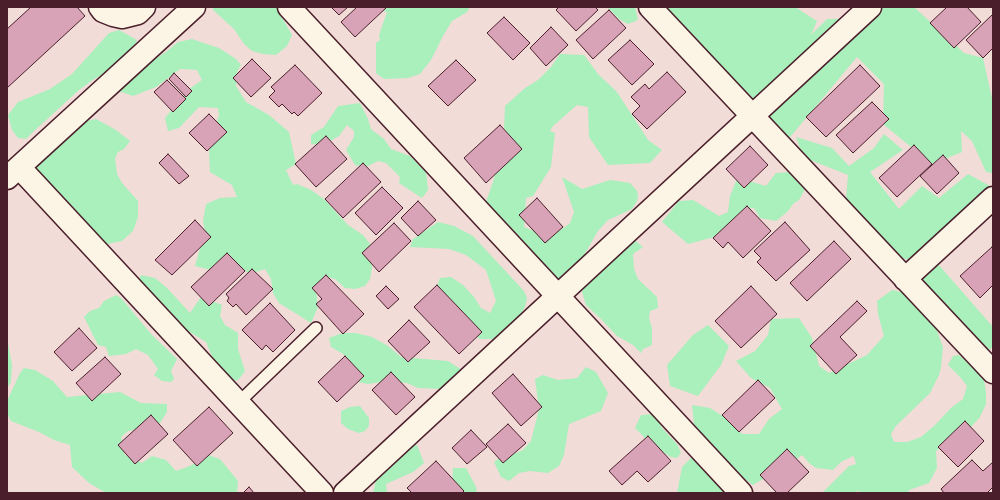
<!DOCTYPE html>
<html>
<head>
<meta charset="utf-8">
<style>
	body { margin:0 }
	#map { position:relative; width:1000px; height:500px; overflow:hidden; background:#f1dcd7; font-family:"Gochi Hand",sans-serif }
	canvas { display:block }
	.frame { position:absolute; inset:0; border:8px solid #4a1f2b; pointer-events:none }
</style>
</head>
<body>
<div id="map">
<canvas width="1000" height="500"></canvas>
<div class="frame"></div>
</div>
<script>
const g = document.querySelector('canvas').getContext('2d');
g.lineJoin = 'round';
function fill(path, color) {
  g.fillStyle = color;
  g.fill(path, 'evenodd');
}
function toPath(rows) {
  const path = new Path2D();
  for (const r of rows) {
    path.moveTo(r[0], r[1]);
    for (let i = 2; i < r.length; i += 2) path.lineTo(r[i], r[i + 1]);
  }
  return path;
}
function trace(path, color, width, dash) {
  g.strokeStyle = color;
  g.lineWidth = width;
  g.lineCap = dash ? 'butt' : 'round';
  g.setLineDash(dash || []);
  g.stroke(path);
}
const green = toPath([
	[213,7,276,7,292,35,287,46,276,55,263,54,252,51,244,44,234,29,213,10],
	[380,7,470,7,467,12,452,21,443,36,431,60,420,74,408,78,384,79,376,73,376,43,380,40,379,35,387,12,383,11],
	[607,7,635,7,638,20,628,24,619,19],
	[639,7,795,7,817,21,811,35,827,19,872,18,882,7,914,7,964,53,983,58,993,103,993,173,986,172,972,141,961,131,962,152,932,164,883,124,884,84,857,57,776,154,643,14],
	[119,30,137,40,132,51,118,66,94,79,79,90,33,132,26,139,18,138,12,130,8,115,18,102,50,89,72,74,109,33],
	[192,39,219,48,236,59,241,65,237,72,236,86,246,102,269,115,289,132,296,164,286,170,293,185,297,184,311,190,324,199,348,225,363,235,370,244,372,268,370,279,365,286,355,289,345,288,335,279,327,277,316,290,318,307,311,323,279,303,273,293,271,279,265,269,250,274,235,264,211,270,195,266,205,231,203,221,206,204,220,198,237,197,232,185,210,172,209,151,212,131,219,116,218,108,199,107,179,128,168,131,165,118,188,90,202,80,197,70,180,69,156,87,133,96,113,89,122,66,155,59,166,52,178,42],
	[560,54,584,55,598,74,617,92,648,140,662,150,650,163,608,165,589,137,588,107,577,105,553,126,550,131,555,133,551,167,533,196,526,198,524,227,547,236,562,229,570,223,574,212,562,177,582,189,610,180,630,183,637,191,638,195,637,201,632,209,608,220,598,231,584,255,570,276,545,280,486,211,487,199,494,179,496,164,496,140,506,130,504,129,505,106,525,88,538,80,551,67],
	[360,103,368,119,371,129,384,139,391,149,410,156,426,172,428,190,422,198,399,183,400,177,386,163,378,161,366,167,355,165,346,150,354,137,354,131,347,125,339,136,323,145,311,144,311,135,324,127,338,106],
	[96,119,116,130,130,141,124,149,118,152,115,158,117,174,122,183,138,201,138,217,133,231,122,241,102,245,32,166,78,123],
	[884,134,903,150,870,172,899,209,922,186,939,198,968,174,990,186,973,217,915,261,890,256,861,225,846,199,848,175,803,157,796,137,832,148,849,166,874,148],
	[791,172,806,186,804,191,799,200,794,203,787,212,776,221,760,218,754,208,743,209,736,221,714,237,688,244,662,222,679,201,693,200,719,216,728,212,730,196,736,181,745,180,766,186,776,173],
	[438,222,454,226,473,236,524,291,527,298,525,307,515,323,496,339,480,339,463,327,436,288,440,278,451,277,463,285,474,297,481,308,490,313,496,301,486,270,466,255,449,249,410,247,413,239],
	[629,236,643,247,633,254,634,269,638,279,657,297,658,308,650,311,649,318,652,328,652,345,643,349,641,353,633,345,617,336,601,319,586,305,582,292,589,277],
	[938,264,993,327,993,347,972,362,934,323,943,347,941,367,939,375,930,393,896,426,891,434,894,442,907,442,921,437,935,425,951,408,963,399,967,386,960,377,948,365,953,356,959,355,980,374,984,380,986,392,986,404,980,417,971,427,936,451,937,468,929,483,909,490,908,493,864,493,857,491,854,493,822,493,849,466,856,464,854,457,853,456,841,462,833,470,816,468,809,463,802,455,788,465,773,473,753,485,712,456,695,434,692,405,710,408,729,420,742,434,759,434,769,419,782,409,770,388,751,378,736,361,755,351,768,335,771,319,799,318,812,338,819,366,829,373,867,355,884,336,878,314,877,301,892,290,905,293,886,273],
	[141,275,155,278,167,288,190,313,201,297,222,305,220,316,225,325,238,333,238,349,245,371,240,378,236,381,225,374,214,361,206,342,182,327,135,288],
	[116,295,121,298,152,335,177,359,171,371,174,379,171,382,162,381,154,375,158,369,148,355,136,349,126,354,109,356,106,347,98,345,84,317,90,311,99,308,104,301],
	[708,325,729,346,721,365,698,396,670,386,667,365,693,335],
	[342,333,356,333,372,337,388,346,401,357,448,361,462,370,454,376,448,385,440,389,418,388,407,383,387,381,368,384,358,382,357,369,343,354,331,347,329,338],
	[7,341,8,343,12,365,11,382,7,388],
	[586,367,596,372,608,393,601,411,569,424,564,455,559,466,548,473,530,471,519,473,509,481,501,477,494,462,504,455,516,453,523,450,531,441,539,409,535,379,543,375,558,380,577,378],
	[24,368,35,370,53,381,67,397,120,392,141,403,167,404,167,412,160,423,154,426,128,431,121,437,125,455,142,463,152,456,166,460,176,471,190,466,208,455,220,459,238,481,237,493,107,493,101,490,89,483,72,467,70,445,54,440,39,432,11,421,7,413,7,401,20,373],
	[360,406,369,418,369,426,365,431,359,433,348,429,341,423,341,411,350,407],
	[655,414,662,428,677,444,681,453,677,458,671,457,653,446,635,428,641,415],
	[417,445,424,463,413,472,386,484,387,493,373,493,380,463,399,447],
	[693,456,734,493,677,493,682,467],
	[453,468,466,468,476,487,477,493,455,493,452,485]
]);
const building = toPath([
	[31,7,77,7,85,16,7,88,7,29,31,7],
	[331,7,348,7,339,15,331,7],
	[357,7,387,7,355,37,341,22,357,7],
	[559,7,595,7,598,10,576,31,556,10,559,7],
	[947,7,967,7,981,22,954,48,930,23,947,7],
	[609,10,626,28,593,59,576,40,609,10],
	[993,14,993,48,983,58,966,40,993,14],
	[504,17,530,43,513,60,487,33,504,17],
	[551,27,568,45,546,66,530,48,551,27],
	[630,40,654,64,632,85,608,60,630,40],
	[252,59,271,78,251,97,233,78,252,59],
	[456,60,476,80,448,106,428,86,456,60],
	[295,65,322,93,298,116,294,112,292,114,282,104,279,107,269,97,275,91,271,87,295,65],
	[860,65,880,86,826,137,806,117,860,65],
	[667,72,686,92,647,129,632,114,640,106,631,97,645,84,649,89,667,72],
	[174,73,192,91,186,97,169,79,174,73],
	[167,80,186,99,173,112,154,92,167,80],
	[872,102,889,119,853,153,836,135,872,102],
	[209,114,227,132,207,151,189,133,209,114],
	[500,125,522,149,486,183,464,158,500,125],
	[326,136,347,159,316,187,295,164,326,136],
	[914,145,932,164,897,197,879,178,914,145],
	[750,146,768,165,744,188,726,169,750,146],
	[168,154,189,176,179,184,159,163,168,154],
	[943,155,959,173,937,194,920,176,943,155],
	[363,163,381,182,343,218,325,199,363,163],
	[382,187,403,208,376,235,355,213,382,187],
	[537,198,563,227,545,243,519,215,537,198],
	[418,201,436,220,418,236,401,218,418,201],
	[747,206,771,231,743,258,728,242,723,248,713,238,747,206],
	[195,220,211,237,172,275,155,260,195,220],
	[785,222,810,250,776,281,757,262,761,258,754,251,785,222],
	[394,223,411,241,379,272,362,253,394,223],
	[834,241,851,259,807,301,790,283,834,241],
	[992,247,993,248,993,285,980,298,960,276,992,247],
	[227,253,245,271,209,306,191,287,227,253],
	[252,269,273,289,246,315,236,304,233,307,227,301,229,298,226,294,252,269],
	[326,275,364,314,343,334,316,304,322,299,312,288,326,275],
	[437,285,482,332,459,354,414,307,437,285],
	[386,286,399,299,388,309,376,296,386,286],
	[751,286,777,314,741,348,715,321,751,286],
	[857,301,867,311,840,337,857,355,836,374,810,346,857,301],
	[270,303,295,330,273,352,266,345,262,350,242,330,270,303],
	[409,320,430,342,408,362,388,341,409,320],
	[79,328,97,348,72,371,54,352,79,328],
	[345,356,364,376,337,402,318,382,345,356],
	[105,357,121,374,92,401,76,383,105,357],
	[391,372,415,397,396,415,372,390,391,372],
	[513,374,542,407,521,426,492,393,513,374],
	[758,380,775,398,739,432,722,415,758,380],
	[209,407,233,433,197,466,173,440,209,407],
	[151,415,168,434,135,464,118,445,151,415],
	[965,421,984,441,958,467,938,447,965,421],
	[508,424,526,443,503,463,486,444,508,424],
	[471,430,487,447,467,464,452,448,471,430],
	[648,436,671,461,648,482,637,471,622,485,609,471,648,436],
	[787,449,809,472,787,493,777,493,760,475,787,449],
	[972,460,983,471,993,462,993,487,987,493,944,493,941,489,972,460],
	[436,461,464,491,462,493,412,493,407,488,436,461],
	[249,487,254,493,243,493,249,487]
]);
const service = toPath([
	[238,403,316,328]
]);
const minor = toPath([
	[100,7,103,11,113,15,122,17,138,13,144,7],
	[289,7,741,493],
	[650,7,993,372],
	[19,167,322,493],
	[7,178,194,7],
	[905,279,993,198],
	[345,493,870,7]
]);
fill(green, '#a9f0bc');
fill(building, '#d8a2b7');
trace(building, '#4a1f2b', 1);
trace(service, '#4a1f2b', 14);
trace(minor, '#4a1f2b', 25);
trace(service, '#fcf5e5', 11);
trace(minor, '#fcf5e5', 22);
</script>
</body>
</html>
